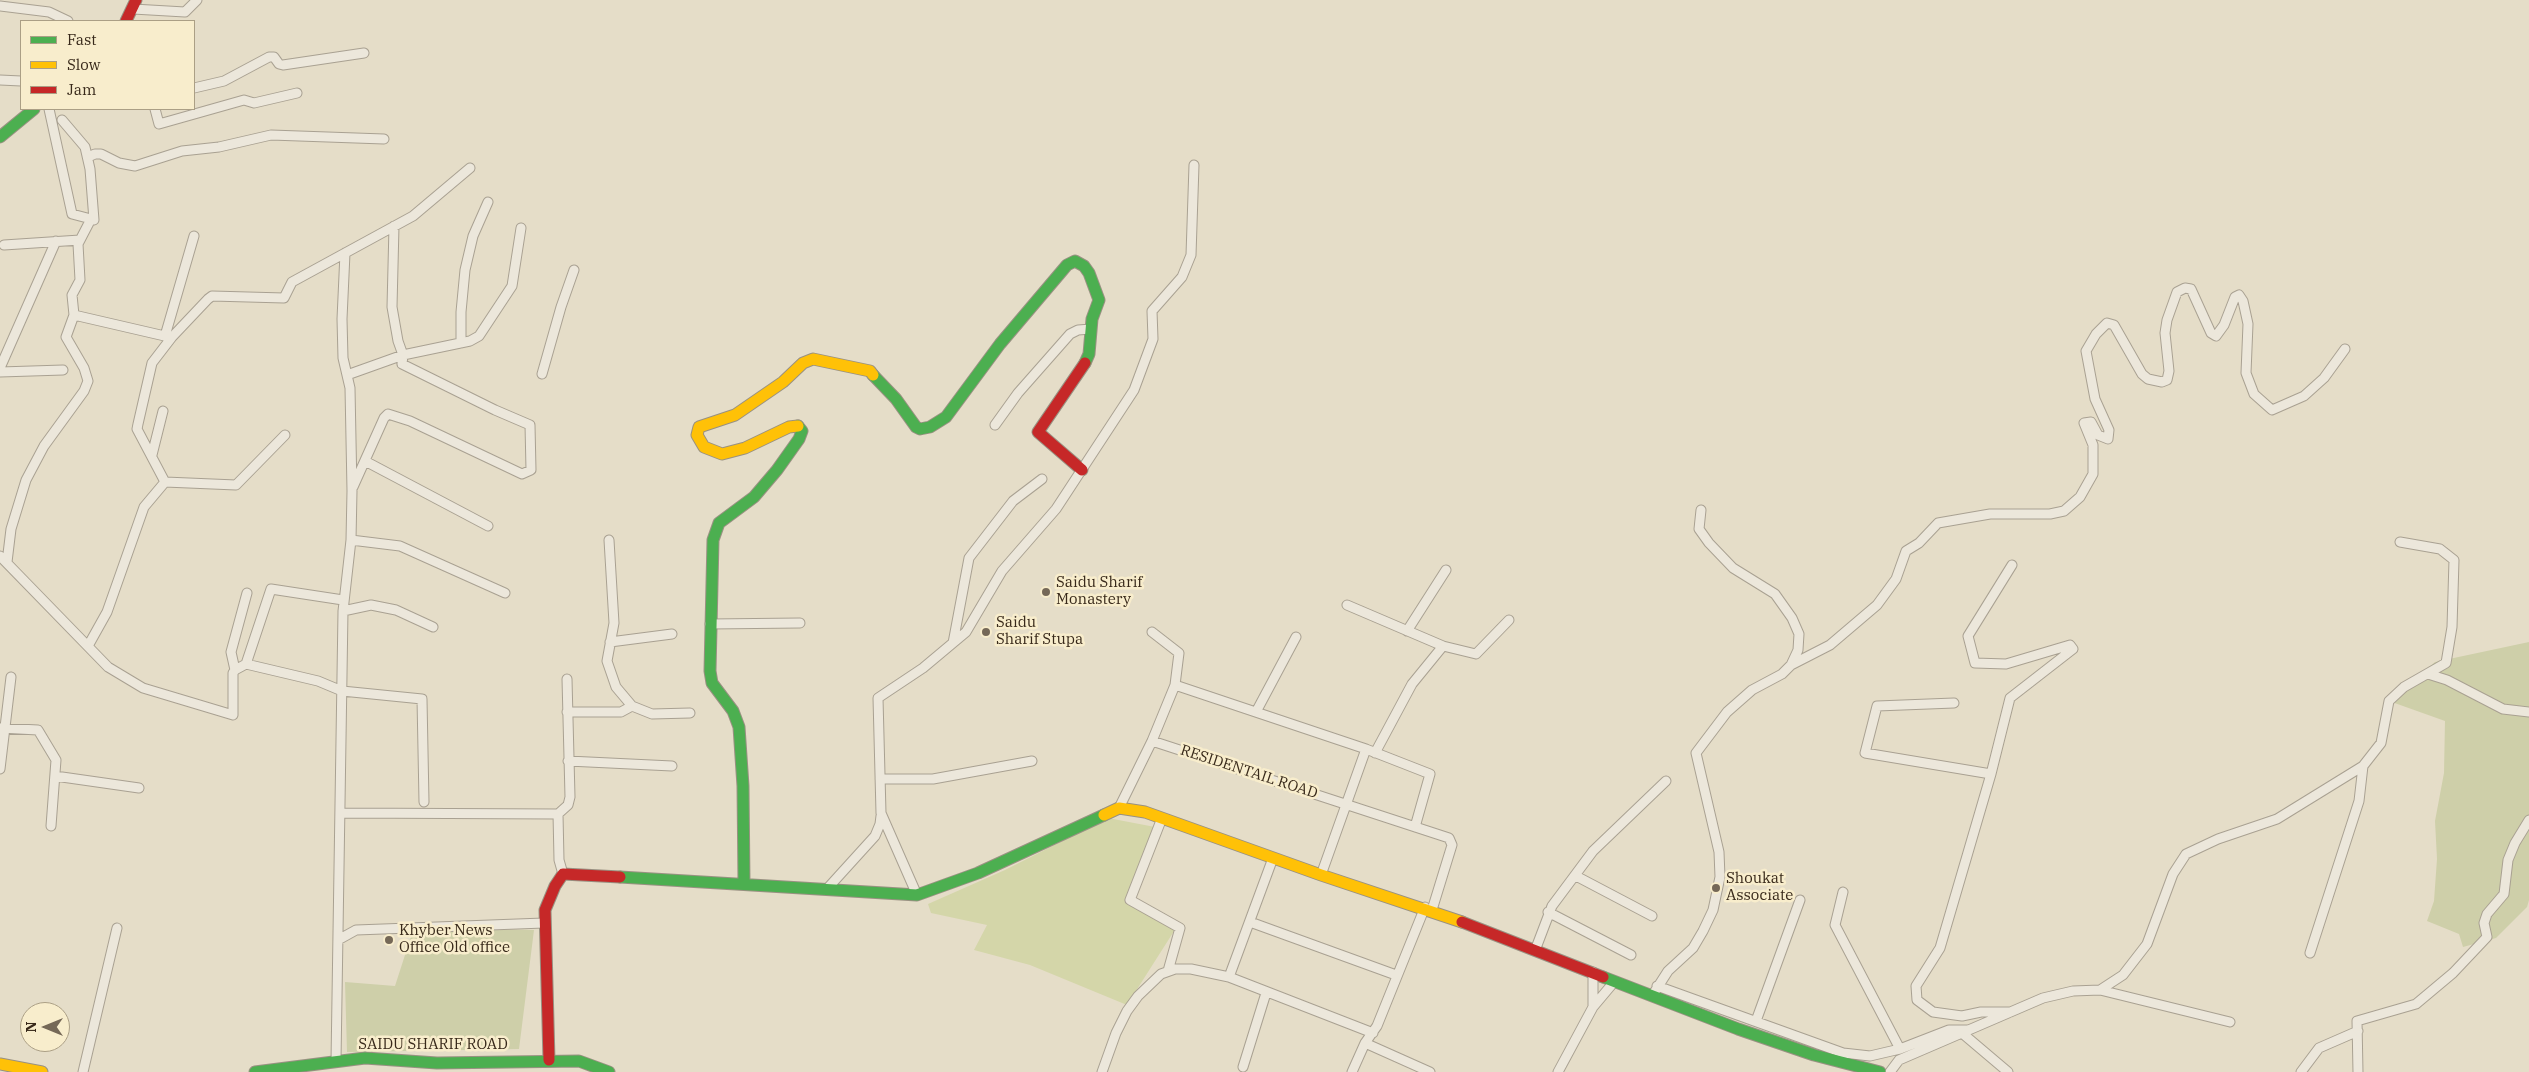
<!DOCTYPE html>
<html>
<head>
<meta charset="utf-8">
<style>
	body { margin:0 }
	#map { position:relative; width:2529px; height:1072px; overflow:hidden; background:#e5ddc8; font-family:"IBM Plex Serif",serif }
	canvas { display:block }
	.legend { position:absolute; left:20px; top:20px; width:175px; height:90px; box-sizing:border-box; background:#f8edcc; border:1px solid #ab9f85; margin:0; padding:6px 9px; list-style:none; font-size:15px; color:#38291a }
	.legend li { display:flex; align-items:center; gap:10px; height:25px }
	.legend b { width:25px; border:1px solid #ab9f85 }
	.north { position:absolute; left:20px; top:1002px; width:50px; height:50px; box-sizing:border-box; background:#f8edcc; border:1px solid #ab9f85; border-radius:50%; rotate:270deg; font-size:14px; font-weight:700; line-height:20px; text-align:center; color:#38291a }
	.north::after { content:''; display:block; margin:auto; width:18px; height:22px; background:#756857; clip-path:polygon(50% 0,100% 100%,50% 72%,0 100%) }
</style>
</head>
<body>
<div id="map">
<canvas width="2529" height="1072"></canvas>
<ul class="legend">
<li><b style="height:6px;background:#4caf50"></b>Fast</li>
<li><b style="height:6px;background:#ffc107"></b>Slow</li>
<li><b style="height:6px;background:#c62828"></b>Jam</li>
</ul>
<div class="north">N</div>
</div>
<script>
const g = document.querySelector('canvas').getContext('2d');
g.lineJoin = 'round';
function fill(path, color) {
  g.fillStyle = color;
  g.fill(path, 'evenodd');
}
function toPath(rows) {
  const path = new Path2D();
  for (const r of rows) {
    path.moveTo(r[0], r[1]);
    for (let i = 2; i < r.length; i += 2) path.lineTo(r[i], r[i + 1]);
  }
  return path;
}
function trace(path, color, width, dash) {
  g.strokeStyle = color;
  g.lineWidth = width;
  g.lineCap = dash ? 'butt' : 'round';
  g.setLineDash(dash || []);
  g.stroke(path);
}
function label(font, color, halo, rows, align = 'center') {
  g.font = font + ' "IBM Plex Serif",serif';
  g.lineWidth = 5;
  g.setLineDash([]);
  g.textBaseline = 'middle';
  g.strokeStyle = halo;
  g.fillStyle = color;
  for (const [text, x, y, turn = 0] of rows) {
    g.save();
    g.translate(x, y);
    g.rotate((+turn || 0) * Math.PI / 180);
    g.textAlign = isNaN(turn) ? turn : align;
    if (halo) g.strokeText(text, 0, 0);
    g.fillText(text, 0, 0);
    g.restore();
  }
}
const green = toPath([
	[1108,818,1155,827,1125,902,1176,928,1127,1005,1030,965,974,950,987,925,931,913,928,904,1005,870]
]);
const cemetery = toPath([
	[2529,642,2529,900,2527,907,2496,938,2463,947,2459,934,2427,921,2434,901,2437,859,2435,821,2444,773,2445,721,2389,701,2435,662],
	[414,927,534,930,519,1049,347,1052,345,982,395,986]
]);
const street = toPath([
	[0,6,49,12,68,21],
	[133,9,185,12,197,0],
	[0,80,21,81],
	[194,88,224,81,269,57,274,57,279,64,283,65,364,53],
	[155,109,159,124,244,100,254,103,297,93],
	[62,120,85,147,90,169,94,220],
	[88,157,95,154,101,154,119,163,135,166,182,151,219,147,271,135,384,139],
	[4,245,80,240],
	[74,315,169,337],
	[165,336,194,236],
	[461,343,461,312,465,270,473,236,488,202],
	[0,368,56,241],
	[0,372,63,370],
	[542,374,561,307,574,270],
	[347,375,403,355,470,341,479,336,512,286,521,228],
	[995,425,1018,393,1070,334,1078,330,1091,329],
	[152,455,163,411],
	[365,461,488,526],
	[165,482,137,429,138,424,152,363,172,337,208,299,212,296,284,298,292,282,413,216,470,168],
	[353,487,384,418,388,414,410,421,522,474,531,470,530,425,495,410,402,364,403,355,398,341,392,307,394,226],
	[351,540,400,546,505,593],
	[609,540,614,623,607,661,616,687,632,706,652,714,690,713],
	[0,556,108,667,143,688,233,715,233,673,235,670,246,664,271,589,343,600],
	[7,562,11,529,26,480,44,446,84,391,88,381,84,368,66,337,74,315,72,295,80,280,78,244,91,219,72,214,49,109],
	[1347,605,1443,646,1476,654,1509,620],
	[343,611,371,605,396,610,433,627],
	[710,624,800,623],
	[1407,631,1446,570],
	[610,642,672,634],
	[953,643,969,558,1013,501,1042,479],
	[88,646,107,612,144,507,165,482,236,485,285,435],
	[246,664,318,681,342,691,422,699,424,802],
	[1791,665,1830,645,1877,605,1896,579,1906,551,1919,543,1938,523,1990,514,2050,514,2064,511,2080,497,2093,474,2093,445,2084,423,2091,422,2098,435,2108,439,2109,430,2095,399,2086,351,2096,334,2107,323,2114,325,2142,374,2148,379,2162,382,2167,380,2169,371,2165,333,2167,320,2177,292,2185,288,2191,289,2211,333,2216,336,2224,325,2235,297,2239,295,2243,301,2248,324,2246,373,2254,394,2272,410,2304,396,2324,378,2345,349],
	[235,670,231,652,247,593],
	[2428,674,2447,680,2503,709,2529,712],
	[1175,685,1366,749,1430,774,1415,827],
	[1954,703,1877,706,1865,753,1991,774],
	[567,712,621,712,632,706],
	[1256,712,1296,637],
	[0,728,38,730,56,760,51,826],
	[1152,741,1449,838,1452,845,1432,910],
	[1375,753,1412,684,1443,646],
	[568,761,672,766],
	[0,769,11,677],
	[55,776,139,788],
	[880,779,933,779,1032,761],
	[1119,808,1152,741,1175,685,1179,653,1152,632],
	[340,813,558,814,568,805,570,797,567,679],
	[558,814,559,860,563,874],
	[1162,818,1130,900,1180,928,1168,971],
	[1321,875,1366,749],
	[1576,876,1652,916],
	[826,890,875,836,880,824,881,816],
	[1843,892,1835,925,1900,1049],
	[917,895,881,813,878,698,923,668,966,632,1002,571,1056,509,1134,390,1153,339,1152,311,1182,277,1191,255,1194,165],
	[1548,912,1631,955],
	[1250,922,1396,975],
	[338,940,356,930,544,923],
	[1536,948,1552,906,1593,851,1666,781],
	[2310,953,2359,801,2363,766],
	[1593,972,1593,1007],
	[1229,977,1273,858],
	[1657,986,1843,1053,1870,1056,1900,1049,1949,1030,1967,1030],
	[2100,990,2123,975,2147,944,2173,874,2186,854,2218,839,2277,819,2363,766,2381,743,2389,701,2404,687,2446,663,2452,627,2454,560,2440,549,2400,542],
	[1652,996,1668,971,1693,948,1703,931,1713,910,1720,877,1719,852,1696,753,1727,712,1752,690,1782,674,1791,665,1798,650,1799,634,1792,618,1775,594,1733,568,1709,543,1699,529,1701,510],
	[2010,1012,1981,1012,1962,1016,1933,1012,1917,1000,1916,986,1940,948,1991,774,2010,698,2073,649,2070,645,2006,664,1975,663,1968,636,2012,565],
	[1756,1021,1800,900],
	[1962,1033,2008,1072],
	[1365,1043,1430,1072],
	[336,1062,343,611,351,540,352,491,350,388,343,358,342,319,345,253],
	[1243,1067,1266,993],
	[83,1072,117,928],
	[1102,1072,1116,1033,1127,1011,1138,996,1161,974,1175,969,1191,969,1229,977,1373,1033],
	[1352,1072,1365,1043,1377,1026,1425,907],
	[1558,1072,1593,1007,1614,982],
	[1890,1072,1899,1060,2043,998,2073,991,2100,990,2230,1022],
	[2301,1072,2319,1048,2358,1031],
	[2358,1072,2357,1021,2416,1004,2453,973,2487,937,2484,923,2487,914,2504,894,2508,860,2515,843,2529,820]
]);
const fast = toPath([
	[0,137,34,109],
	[873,375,896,399,916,427,920,429,930,427,946,417,1000,344,1067,265,1075,261,1084,266,1089,273,1099,300,1092,319,1089,354,1085,363],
	[620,877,917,895,978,873,1104,815],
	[744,883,743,786,739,727,733,711,712,683,710,671,713,540,719,523,754,497,777,470,799,439,802,431,798,426],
	[1603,977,1738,1029,1814,1055,1880,1072],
	[255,1072,365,1058,437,1063,579,1061,609,1072]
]);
const slow = toPath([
	[798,426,789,427,745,448,722,454,704,447,697,435,699,427,735,415,783,382,803,363,813,359,870,371,873,375],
	[1104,815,1119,808,1145,812,1321,875,1462,922],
	[0,1064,42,1072]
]);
const jam = toPath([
	[126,21,136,0],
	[1082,470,1038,432,1085,363],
	[1462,922,1603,977],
	[549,1060,545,910,555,886,563,874,620,877]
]);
const markers = [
	[1046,592,5,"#756857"],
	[986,632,5,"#756857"],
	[1716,888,5,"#756857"],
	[389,940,5,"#756857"]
];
const poiNames = [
	["Saidu Sharif",1056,583],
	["Monastery",1056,600],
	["Saidu",996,623],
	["Sharif Stupa",996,640],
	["Shoukat",1726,879],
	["Associate",1726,896],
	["Khyber News",399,931],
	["Office Old office",399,948]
];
const streetNames = [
	["RESIDENTAIL ROAD",1249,772,18],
	["SAIDU SHARIF ROAD",433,1045]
];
fill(green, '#d4d6a9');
fill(cemetery, '#cecfa9');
trace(street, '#a9a192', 11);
trace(fast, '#999182', 13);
trace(slow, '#999182', 13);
trace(jam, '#999182', 13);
trace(street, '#ece7db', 9);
trace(fast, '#4caf50', 11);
trace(slow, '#ffc107', 11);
trace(jam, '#c62828', 11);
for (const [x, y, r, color] of markers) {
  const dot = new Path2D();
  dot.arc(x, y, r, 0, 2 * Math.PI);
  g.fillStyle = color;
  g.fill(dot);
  trace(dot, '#f8edcc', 2);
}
label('15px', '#38291a', '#f8edcc', poiNames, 'left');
label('15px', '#38291a', '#f8edcc', streetNames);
</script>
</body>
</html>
